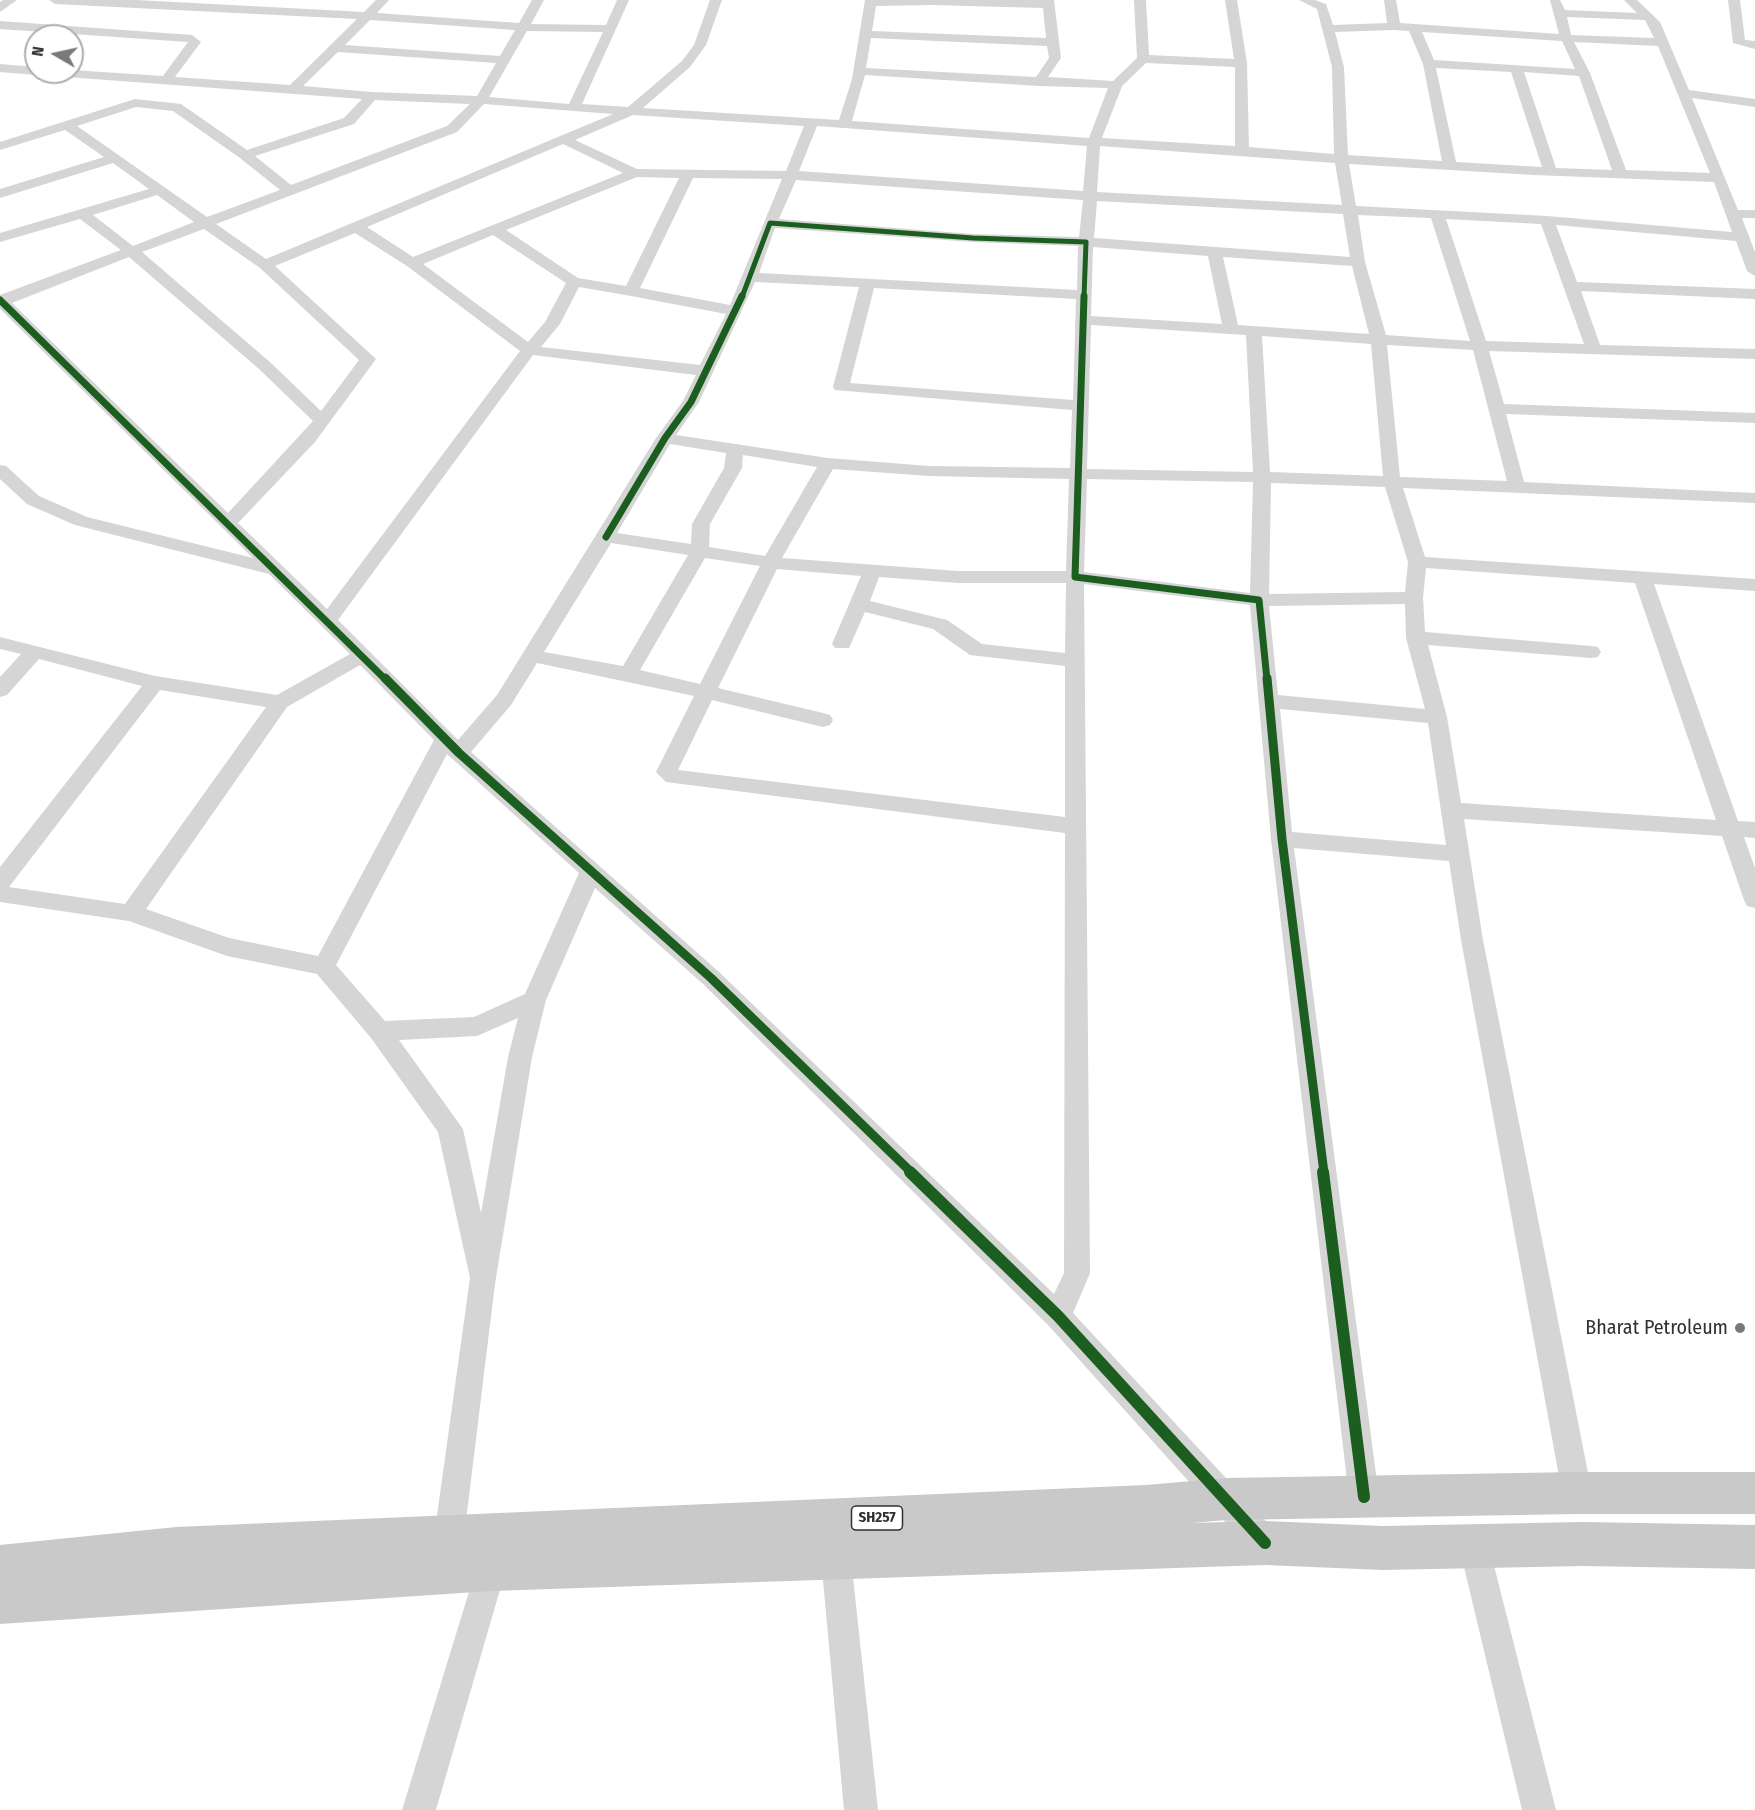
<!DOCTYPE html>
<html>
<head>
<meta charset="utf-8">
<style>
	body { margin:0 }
	#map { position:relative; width:1755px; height:1810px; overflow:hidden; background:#fff; font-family:"Fira Sans Condensed",sans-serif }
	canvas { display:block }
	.north { position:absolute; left:24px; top:24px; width:60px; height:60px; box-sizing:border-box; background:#fff; border:2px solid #adadad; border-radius:50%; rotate:279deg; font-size:16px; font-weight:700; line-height:24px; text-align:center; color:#313131 }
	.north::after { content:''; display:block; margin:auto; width:21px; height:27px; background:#797979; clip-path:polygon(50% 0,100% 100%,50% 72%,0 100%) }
</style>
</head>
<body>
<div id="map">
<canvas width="1755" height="1810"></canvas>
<div class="north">N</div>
</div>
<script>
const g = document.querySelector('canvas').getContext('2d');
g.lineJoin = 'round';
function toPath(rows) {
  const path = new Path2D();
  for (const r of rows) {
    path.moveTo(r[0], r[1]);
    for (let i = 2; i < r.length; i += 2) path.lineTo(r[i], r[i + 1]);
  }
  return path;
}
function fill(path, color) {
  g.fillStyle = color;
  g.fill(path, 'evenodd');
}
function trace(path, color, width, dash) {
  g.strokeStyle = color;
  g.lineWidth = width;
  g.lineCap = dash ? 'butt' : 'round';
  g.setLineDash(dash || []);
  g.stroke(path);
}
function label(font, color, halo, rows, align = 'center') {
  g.font = font + ' "Fira Sans Condensed",sans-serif';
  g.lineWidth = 6;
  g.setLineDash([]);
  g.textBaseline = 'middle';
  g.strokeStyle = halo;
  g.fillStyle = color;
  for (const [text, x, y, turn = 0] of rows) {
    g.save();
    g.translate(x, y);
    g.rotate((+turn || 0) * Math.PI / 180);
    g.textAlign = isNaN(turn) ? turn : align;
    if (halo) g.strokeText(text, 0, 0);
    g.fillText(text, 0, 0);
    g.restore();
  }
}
const minor = toPath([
	[3,0,17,0,0,12,0,2,3,0],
	[49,0,136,0,364,12,376,0,389,0,377,13,519,23,532,0,544,0,531,24,606,25,617,0,629,0,582,104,628,107,682,61,694,45,710,0,722,0,706,45,690,67,643,108,839,120,852,79,865,0,1054,0,1061,58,1048,77,1113,81,1137,58,1134,0,1146,0,1149,55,1234,59,1225,0,1237,0,1247,63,1249,147,1334,154,1332,67,1317,9,1299,0,1315,0,1326,4,1333,25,1387,23,1384,0,1396,0,1400,23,1559,34,1550,0,1560,0,1565,10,1637,13,1624,0,1637,0,1660,22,1689,90,1755,99,1755,107,1692,98,1738,210,1755,210,1755,218,1742,218,1755,252,1755,276,1747,271,1736,241,1556,225,1577,282,1755,289,1755,299,1581,291,1600,345,1755,349,1755,359,1489,351,1504,404,1755,413,1755,423,1506,414,1524,482,1755,493,1755,503,1403,488,1425,557,1755,579,1755,591,1654,584,1738,821,1755,822,1755,838,1744,837,1755,868,1755,908,1747,906,1744,900,1722,836,1464,819,1483,940,1592,1493,1587,1503,1577,1507,1567,1503,1562,1493,1461,940,1449,861,1294,848,1379,1497,1374,1507,1364,1512,1354,1507,1349,1497,1271,839,1250,605,1084,584,1090,1273,1073,1313,1276,1532,1280,1543,1276,1554,1265,1558,1254,1554,1048,1325,703,984,595,888,546,1000,532,1057,495,1284,464,1537,460,1548,449,1552,438,1548,434,1537,470,1278,438,1132,371,1038,317,974,227,956,129,921,0,902,0,867,142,686,39,659,7,695,0,697,0,677,21,654,0,649,0,637,155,676,277,695,350,654,269,574,75,525,27,504,0,479,0,465,6,466,39,496,87,517,253,558,0,309,0,295,121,250,80,219,0,242,0,233,149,189,113,163,0,198,0,189,104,157,65,130,0,150,0,142,135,99,181,104,247,150,344,118,362,99,53,76,47,72,72,72,72,70,163,76,188,42,0,29,0,21,192,35,201,42,175,77,290,85,357,19,55,4,49,0],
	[932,5,1043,8,1046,38,872,31,876,6,932,5],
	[1567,17,1645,20,1654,38,1571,35,1567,17],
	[370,20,515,30,500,56,345,45,370,20],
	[1394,30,1409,31,1423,64,1442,161,1348,155,1344,67,1335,32,1394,30],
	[527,31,603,32,569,104,489,97,527,31],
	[1422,32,1562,41,1575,69,1434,60,1422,32],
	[871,38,1047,46,1049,58,1036,77,866,68,871,38],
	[1574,42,1658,46,1710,173,1626,170,1590,73,1574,42],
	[338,52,496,63,477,96,372,92,303,86,338,52],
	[1146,63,1235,67,1235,146,1102,138,1122,86,1146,63],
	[1436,68,1511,72,1542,167,1456,162,1436,68],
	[1524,72,1579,76,1612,170,1556,168,1524,72],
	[865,75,1039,86,1108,88,1089,138,852,121,865,75],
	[375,100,470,104,447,126,291,185,255,156,354,124,375,100],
	[484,104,613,114,266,259,216,224,457,132,484,104],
	[136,107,173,111,240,158,280,190,207,217,77,126,136,107],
	[633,115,804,126,786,171,637,169,575,140,633,115],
	[817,126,1087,146,1083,191,799,171,817,126],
	[563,144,623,173,413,257,367,227,563,144],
	[1100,146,1335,163,1342,205,1097,192,1100,146],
	[1349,164,1534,175,1714,182,1732,232,1547,216,1356,206,1349,164],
	[637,177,679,178,626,286,578,278,506,230,637,177],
	[693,178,782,179,730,305,640,288,693,178],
	[796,180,1083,200,1079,237,973,234,779,219,796,180],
	[157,195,194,222,133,246,93,215,157,195],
	[1097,201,1343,214,1350,257,1094,238,1097,201],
	[1358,215,1431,218,1470,341,1386,335,1365,262,1358,215],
	[1446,219,1541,224,1584,344,1486,341,1446,219],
	[775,228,973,242,1078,246,1077,290,759,273,775,228],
	[204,229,260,268,359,360,321,411,271,363,142,252,204,229],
	[355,233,407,266,520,351,327,609,238,523,315,442,376,359,275,266,355,233],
	[493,235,566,283,545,322,528,342,423,264,493,235],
	[1093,247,1208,256,1222,324,1091,316,1093,247],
	[129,257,259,369,313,421,228,513,12,303,129,257],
	[1223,257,1352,266,1369,334,1238,325,1223,257],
	[755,282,859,287,833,387,835,390,1072,410,1070,468,929,466,828,458,676,435,699,402,755,282],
	[579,287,631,296,726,314,700,365,541,347,560,324,579,287],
	[874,288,1076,299,1073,400,850,383,874,288],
	[1091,325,1246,335,1253,472,1087,469,1091,325],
	[1262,336,1371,344,1383,476,1270,472,1262,336],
	[1387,345,1473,350,1507,481,1400,477,1387,345],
	[533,355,696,375,683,401,656,438,497,695,458,740,338,620,533,355],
	[670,444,726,453,724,468,692,524,691,544,617,533,670,444],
	[743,455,817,467,765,556,709,547,710,524,742,468,743,455],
	[833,469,929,476,1069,479,1066,571,958,571,782,558,833,469],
	[1087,479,1253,482,1250,593,1084,572,1087,479],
	[1271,483,1385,487,1408,562,1405,592,1269,594,1271,483],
	[611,543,688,555,623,666,544,652,611,543],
	[705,558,760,566,700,684,640,670,705,558],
	[1426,568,1635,583,1716,820,1461,803,1447,717,1428,645,1591,658,1598,657,1601,652,1598,647,1591,646,1425,632,1423,598,1426,568],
	[777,569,861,576,832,644,835,648,849,648,865,612,933,629,970,655,1065,666,1065,817,678,770,712,700,823,727,830,725,833,720,830,715,823,713,718,688,777,569],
	[879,577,958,583,1066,583,1065,653,982,644,947,620,870,601,879,577],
	[1405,604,1406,638,1425,709,1278,695,1269,606,1405,604],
	[537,663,694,696,656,772,666,782,1065,833,1064,1273,1054,1294,719,972,471,752,511,705,537,663],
	[360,665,434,740,318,956,229,938,146,909,287,707,360,665],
	[160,690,266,707,125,904,9,887,160,690],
	[1280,709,1428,723,1446,845,1292,832,1280,709],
	[447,754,579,873,525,994,474,1017,385,1021,336,965,447,754],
	[518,1018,508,1057,481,1213,463,1129,399,1040,477,1036,518,1018],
	[1728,0,1740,0,1745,40,1755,41,1755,49,1733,43,1728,0],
	[0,64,36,67,36,72,42,72,36,75,0,72,0,64],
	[1474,1531,1485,1535,1489,1546,1556,1810,1522,1810,1459,1546,1463,1535,1474,1531],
	[836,1543,847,1547,851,1558,878,1810,844,1810,821,1558,825,1547,836,1543],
	[491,1554,502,1558,506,1569,436,1810,402,1810,476,1569,480,1558,491,1554]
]);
const primary = toPath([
	[1577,1472,1755,1472,1755,1514,1577,1514,1227,1520,1191,1523,1265,1521,1383,1526,1583,1522,1755,1525,1755,1569,1583,1566,1383,1570,1265,1565,491,1591,0,1624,0,1545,176,1527,1146,1485,1227,1478,1577,1472]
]);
const cyclewayFar3 = toPath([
	[742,297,770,223,973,238,1086,242,1084,297]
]);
const cyclewayFar2 = toPath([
	[1084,296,1075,577,1259,600,1267,680],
	[0,300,386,680],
	[606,537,665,438,691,402,742,296]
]);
const cyclewayFar1 = toPath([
	[385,678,459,753,711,978,912,1173],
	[1267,678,1282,839,1324,1173]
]);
const cycleway = toPath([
	[910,1172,1058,1316,1265,1543],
	[1323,1172,1364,1497]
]);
const markers = [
	[1740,1328,6,"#797979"]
];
const shields = [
	[877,1518,51]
];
const shieldNames = [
	["SH257",877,1518]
];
const nearPoinames = [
	["Bharat Petroleum",1728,1328]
];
fill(minor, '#d5d5d5');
fill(primary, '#c9c9c9');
trace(cyclewayFar3, '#1b5e20', 5);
trace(cyclewayFar2, '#1b5e20', 7);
trace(cyclewayFar1, '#1b5e20', 9);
trace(cycleway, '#1b5e20', 12);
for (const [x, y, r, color] of markers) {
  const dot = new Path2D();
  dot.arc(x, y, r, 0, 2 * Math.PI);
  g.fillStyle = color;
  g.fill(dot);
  trace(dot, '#fff', 2);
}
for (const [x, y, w] of shields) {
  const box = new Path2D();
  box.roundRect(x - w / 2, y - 12, w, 24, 4.5);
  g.fillStyle = '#fff';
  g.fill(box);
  trace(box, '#313131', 1.5);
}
label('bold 15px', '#313131', null, shieldNames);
label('20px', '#313131', '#fff', nearPoinames, 'right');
</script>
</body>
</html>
